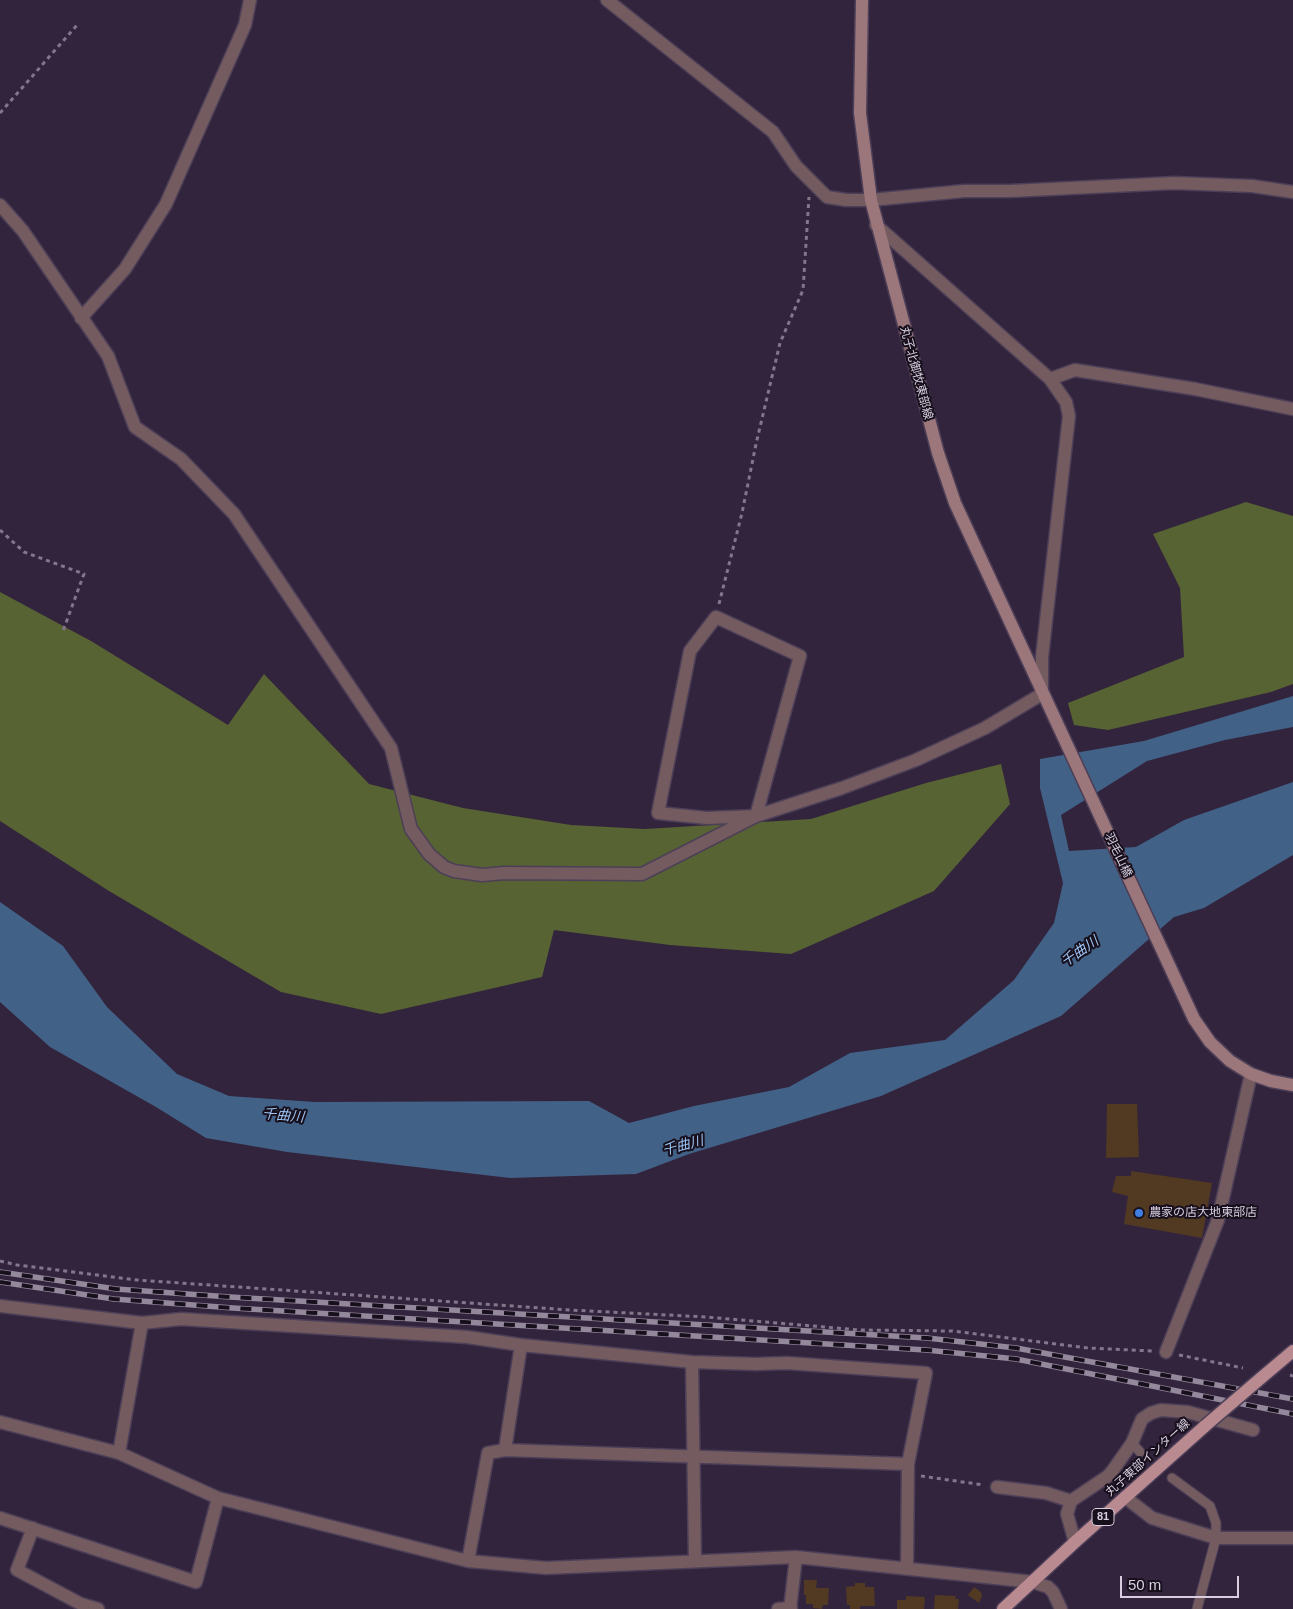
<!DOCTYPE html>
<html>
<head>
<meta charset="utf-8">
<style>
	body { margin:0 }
	#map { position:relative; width:1293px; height:1609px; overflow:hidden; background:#33243d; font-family:Helvetica,sans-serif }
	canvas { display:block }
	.scale { position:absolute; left:1120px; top:1576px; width:119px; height:22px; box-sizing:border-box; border:2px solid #d8cedf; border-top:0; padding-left:6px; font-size:15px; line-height:18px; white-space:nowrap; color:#d8cedf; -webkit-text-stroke:4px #17101c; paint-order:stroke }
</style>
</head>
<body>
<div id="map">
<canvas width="1293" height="1609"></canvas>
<div class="scale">50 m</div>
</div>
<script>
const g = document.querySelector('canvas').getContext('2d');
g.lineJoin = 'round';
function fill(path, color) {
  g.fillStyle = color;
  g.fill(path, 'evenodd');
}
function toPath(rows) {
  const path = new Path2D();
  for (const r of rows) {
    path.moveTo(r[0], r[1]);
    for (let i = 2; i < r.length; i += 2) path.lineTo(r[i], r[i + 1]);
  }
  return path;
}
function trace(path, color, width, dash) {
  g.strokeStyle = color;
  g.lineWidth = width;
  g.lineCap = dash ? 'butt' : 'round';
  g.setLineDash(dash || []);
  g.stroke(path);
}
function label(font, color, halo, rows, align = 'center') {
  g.font = font + ' Helvetica,"Noto Sans JP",sans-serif';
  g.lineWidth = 4;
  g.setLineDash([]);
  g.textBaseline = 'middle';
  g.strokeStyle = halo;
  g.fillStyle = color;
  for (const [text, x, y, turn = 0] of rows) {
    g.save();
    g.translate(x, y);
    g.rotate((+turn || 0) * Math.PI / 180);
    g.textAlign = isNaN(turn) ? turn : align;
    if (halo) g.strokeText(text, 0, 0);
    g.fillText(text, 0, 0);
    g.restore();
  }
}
const forest = toPath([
	[1246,502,1293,516,1293,684,1271,692,1108,730,1074,725,1068,703,1184,657,1180,588,1153,534],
	[0,592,91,641,228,725,264,674,369,784,463,808,571,825,645,829,811,819,926,783,1001,764,1010,804,934,891,791,954,670,945,554,930,542,977,381,1014,281,992,109,891,0,821]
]);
const water = toPath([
	[1293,696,1293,727,1225,740,1147,761,1061,815,1069,851,1136,847,1184,820,1293,782,1293,855,1204,908,1174,917,1061,1016,881,1096,689,1154,636,1174,510,1178,287,1152,206,1138,156,1107,50,1047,0,1002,0,902,63,946,107,1007,177,1074,229,1096,315,1102,589,1101,629,1123,694,1106,789,1087,850,1053,945,1040,1014,980,1054,923,1063,883,1040,788,1040,759,1144,741]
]);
const building = toPath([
	[1107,1104,1137,1104,1139,1157,1106,1158],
	[1131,1171,1212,1183,1202,1238,1124,1224,1128,1196,1112,1192,1116,1176,1131,1176],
	[804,1580,817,1580,816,1588,829,1588,828,1605,823,1605,822,1609,813,1608,813,1604,806,1604,806,1595,804,1595],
	[855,1583,865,1583,865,1587,874,1587,875,1606,860,1606,860,1609,850,1609,850,1605,847,1605,846,1587,855,1586],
	[974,1587,981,1592,982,1596,979,1603,968,1595],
	[935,1595,956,1596,955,1599,959,1599,958,1609,934,1609],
	[906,1596,925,1597,924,1609,897,1609,897,1600,906,1600]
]);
const path = toPath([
	[0,113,78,24],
	[0,530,24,552,84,574,63,631],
	[719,604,742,513,756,444,780,343,803,290,809,197],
	[0,1261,17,1265,137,1280,570,1310,706,1317,860,1330,952,1331,1088,1348,1153,1351],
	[1179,1355,1243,1368],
	[1290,1375,1293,1376],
	[921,1476,984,1485]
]);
const service = toPath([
	[1132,1443,1140,1452],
	[1172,1478,1210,1506,1216,1523,1216,1538,1197,1609]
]);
const minor = toPath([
	[607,0,773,132,796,166,827,197,846,200,871,200,964,191,1010,191,1174,183,1252,186,1293,192],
	[0,205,23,231,108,356,135,427,181,459,234,514,391,748,411,829,429,854,444,867,454,871,482,875,504,873,642,874,756,816,842,788,916,760,985,728,1042,694,1042,657,1069,416,1066,402,1050,379,876,225],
	[81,318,125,269,166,204,245,25,250,0],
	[1050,379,1075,370,1195,389,1293,409],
	[716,617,800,656,756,816,707,818,658,813,690,651,716,617],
	[0,1306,142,1323,119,1453],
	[142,1323,181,1319,467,1337,521,1345,692,1362,756,1364,787,1363,926,1373,908,1464,907,1568],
	[1166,1352,1218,1220,1251,1074],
	[692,1362,695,1561],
	[0,1422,119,1453,218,1498,468,1561,546,1568,796,1557,1033,1582,1048,1587,1053,1592,1061,1609],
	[505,1450,521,1345],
	[997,1487,1046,1493,1071,1501],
	[1125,1497,1152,1518,1216,1538,1293,1538],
	[0,1518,196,1582,218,1498],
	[33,1528,17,1570,81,1604,98,1609],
	[1075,1542,1067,1514,1071,1501,1108,1476,1113,1470,1132,1443,1142,1419,1151,1413,1161,1410,1188,1412,1253,1430],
	[468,1561,488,1453,505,1450,908,1464],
	[778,1609,791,1608],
	[790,1609,796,1557]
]);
const secondary = toPath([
	[862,0,860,113,871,200,938,453,955,503,1194,1019,1210,1042,1230,1061,1251,1074,1271,1081,1293,1085]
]);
const primary = toPath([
	[1261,1378,1293,1351],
	[1003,1609,1075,1542,1205,1426]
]);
const rail = toPath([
	[0,1272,116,1289,230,1297,927,1338,1016,1348,1293,1399],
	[0,1282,114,1299,233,1308,926,1350,1016,1359,1293,1414]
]);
const primaryBridge = toPath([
	[1205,1426,1261,1378]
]);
const markers = [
	[1139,1213,5,"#3f7fe0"]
];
const shields = [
	[1103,1517,22]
];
const shieldNames = [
	["81",1103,1517]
];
const streetNames = [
	["丸子北御牧東部線",916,373,75],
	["羽毛山橋",1118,855,65],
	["丸子東部インター線",1148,1458,-42]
];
const poiNames = [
	["農家の店大地東部店",1149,1213]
];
const waterNames = [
	["千曲川",1080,952,-35],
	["千曲川",283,1116,5],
	["千曲川",683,1146,-15]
];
fill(forest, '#576333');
fill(water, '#426187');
fill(building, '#523922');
trace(service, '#4d3f57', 11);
trace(minor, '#4d3f57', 15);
trace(secondary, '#4d3f57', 15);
trace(primary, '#4d3f57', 15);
trace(path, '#83778c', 3, [4, 4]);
trace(service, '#735b5f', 9);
trace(minor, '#735b5f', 12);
trace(secondary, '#9b767b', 12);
trace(primary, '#ba8a91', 12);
trace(rail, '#94889c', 5.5);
trace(rail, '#17101c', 4, [11]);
trace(primaryBridge, '#4d3f57', 15, []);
trace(primaryBridge, '#ba8a91', 12);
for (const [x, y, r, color] of markers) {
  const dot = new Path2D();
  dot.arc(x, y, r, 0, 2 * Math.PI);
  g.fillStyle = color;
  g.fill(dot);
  trace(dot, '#17101c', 2);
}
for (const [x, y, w] of shields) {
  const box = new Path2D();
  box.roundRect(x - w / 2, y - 8.5, w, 17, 4);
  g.fillStyle = '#17101c';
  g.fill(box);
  trace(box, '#d8cedf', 1);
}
label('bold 11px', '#d8cedf', null, shieldNames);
label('12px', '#d8cedf', '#17101c', streetNames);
label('12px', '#d8cedf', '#17101c', poiNames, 'left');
label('italic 14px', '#9bc3f3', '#17101c', waterNames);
</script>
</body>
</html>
